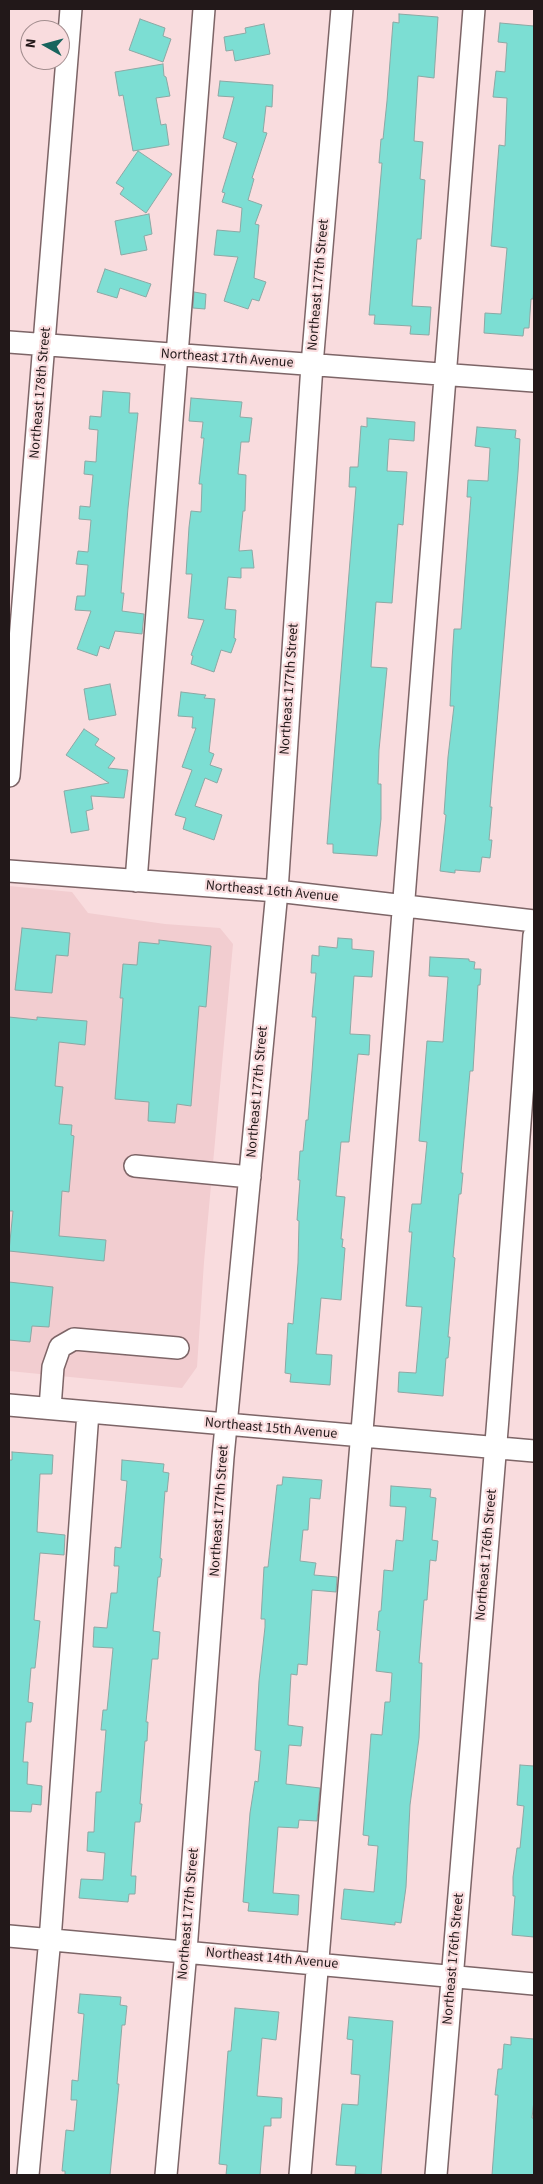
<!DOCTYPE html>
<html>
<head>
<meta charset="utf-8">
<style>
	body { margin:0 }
	#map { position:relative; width:543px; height:2184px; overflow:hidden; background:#f9dcde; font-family:"Source Sans 3",sans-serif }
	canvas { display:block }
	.frame { position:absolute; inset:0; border:10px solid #221819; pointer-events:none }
	.north { position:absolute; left:20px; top:20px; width:50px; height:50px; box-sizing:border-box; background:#f9dcde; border:1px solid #a38e8f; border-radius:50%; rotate:277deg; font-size:14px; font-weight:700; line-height:20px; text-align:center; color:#221819 }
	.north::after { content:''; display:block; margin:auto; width:18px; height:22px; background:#19655e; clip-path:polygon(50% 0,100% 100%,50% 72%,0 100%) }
</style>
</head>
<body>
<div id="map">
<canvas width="543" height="2184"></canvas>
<div class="frame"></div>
<div class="north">N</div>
</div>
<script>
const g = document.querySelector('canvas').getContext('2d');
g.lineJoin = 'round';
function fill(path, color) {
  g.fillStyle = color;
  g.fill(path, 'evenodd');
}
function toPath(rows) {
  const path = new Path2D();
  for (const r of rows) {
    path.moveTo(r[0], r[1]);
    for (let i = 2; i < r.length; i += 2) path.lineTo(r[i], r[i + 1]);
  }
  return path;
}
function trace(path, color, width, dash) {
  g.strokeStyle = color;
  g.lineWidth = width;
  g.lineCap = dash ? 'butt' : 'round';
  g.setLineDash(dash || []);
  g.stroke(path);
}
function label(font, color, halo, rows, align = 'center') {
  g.font = font + ' "Source Sans 3",sans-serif';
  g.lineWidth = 4.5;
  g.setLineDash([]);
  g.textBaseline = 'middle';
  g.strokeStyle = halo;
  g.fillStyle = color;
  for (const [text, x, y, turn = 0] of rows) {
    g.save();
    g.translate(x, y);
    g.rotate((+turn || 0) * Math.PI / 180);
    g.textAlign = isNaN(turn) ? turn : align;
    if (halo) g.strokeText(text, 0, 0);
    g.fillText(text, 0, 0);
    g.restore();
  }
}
const built = toPath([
	[9,886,72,892,88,913,165,924,220,928,233,944,204,1262,197,1367,182,1388,9,1371]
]);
const building = toPath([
	[399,14,438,17,434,78,418,76,414,141,423,142,420,179,425,180,421,239,417,239,412,306,431,307,429,335,410,334,411,326,374,324,375,315,369,315,382,163,379,163,381,139,383,139,387,101,393,22,399,23,399,14],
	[140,19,165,28,163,36,171,39,163,62,129,50,140,19],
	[500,23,534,26,534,288,533,299,531,299,529,328,524,328,523,336,484,333,485,313,501,314,507,248,491,246,499,145,505,146,507,98,493,97,496,71,505,72,507,43,498,42,500,23],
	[264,24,270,54,235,61,233,50,226,51,224,37,246,33,245,28,264,24],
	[163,64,164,76,166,77,170,96,156,98,161,125,166,124,169,145,133,151,123,95,119,96,115,72,163,64],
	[220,81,273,85,272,107,266,106,263,132,267,133,252,178,254,179,248,200,262,205,255,224,259,225,254,278,266,282,259,301,252,299,248,309,224,301,238,257,214,255,217,230,240,232,242,208,222,202,225,193,222,192,237,143,223,138,234,97,218,96,220,81],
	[138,151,172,174,146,213,120,194,124,188,116,183,138,151],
	[149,214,152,234,144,236,147,250,121,255,115,221,149,214],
	[105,269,151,284,146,297,120,288,117,298,97,292,105,269],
	[194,292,206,294,205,309,193,308,194,292],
	[103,391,130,393,129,413,138,413,128,508,121,593,124,593,122,611,144,614,142,634,115,631,109,649,100,646,97,656,77,649,91,611,75,610,77,596,85,596,88,565,76,564,78,551,88,552,91,520,79,519,80,506,90,507,93,475,84,474,85,461,96,462,98,430,89,429,90,416,101,417,103,391],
	[191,398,242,402,240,417,252,418,249,442,241,442,238,474,246,475,245,511,243,511,239,551,252,550,254,568,241,568,241,578,228,577,225,609,236,610,234,638,236,639,231,653,221,650,214,672,191,664,193,656,191,655,204,620,188,618,192,574,186,574,189,527,191,511,201,512,202,484,199,484,204,438,201,438,203,422,189,421,191,398],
	[367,418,415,422,414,441,389,439,387,471,407,472,403,525,398,524,392,603,376,602,371,667,387,668,379,750,378,784,381,784,381,819,377,856,333,853,333,844,327,844,356,487,349,487,350,467,358,467,361,426,367,427,367,418],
	[477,427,516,430,515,438,520,439,518,472,490,807,492,807,489,840,492,840,490,858,482,857,480,872,455,870,455,873,440,871,446,815,444,814,448,757,454,706,450,706,452,660,454,629,461,629,471,497,467,497,468,480,488,481,490,448,475,446,477,427],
	[110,684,116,715,89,720,84,689,110,684],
	[181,692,206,695,204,698,215,699,209,752,214,754,210,765,222,769,217,783,205,778,195,806,222,815,214,840,183,829,186,818,175,815,192,770,182,767,196,728,192,728,193,717,178,716,181,692],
	[84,729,99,739,95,745,115,758,108,768,128,770,124,798,91,796,93,809,86,811,89,830,71,833,64,791,109,783,66,755,84,729],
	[22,928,70,933,68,956,56,955,52,993,15,990,22,928],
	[338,938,352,939,352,949,374,951,372,977,354,976,350,1034,370,1035,369,1055,358,1054,349,1142,341,1142,336,1196,345,1197,341,1239,343,1239,342,1247,345,1248,341,1300,321,1298,316,1354,332,1355,330,1385,290,1382,291,1374,285,1373,288,1323,293,1324,298,1263,299,1221,297,1220,300,1180,298,1180,300,1151,303,1151,306,1120,308,1120,312,1071,316,1017,312,1017,316,973,311,973,312,955,319,956,319,946,337,948,338,938],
	[159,940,211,946,206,1007,199,1006,191,1106,177,1104,175,1123,148,1121,149,1102,115,1099,123,998,120,998,123,964,137,965,139,942,159,944,159,940],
	[430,957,469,959,469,961,475,962,474,969,481,969,480,985,478,985,473,1071,470,1071,461,1173,463,1173,461,1194,459,1194,453,1257,455,1258,448,1337,450,1337,448,1358,446,1358,443,1396,398,1392,399,1372,416,1373,422,1307,406,1306,412,1232,409,1232,412,1204,421,1204,427,1142,419,1141,427,1041,443,1042,448,977,429,976,430,957],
	[9,1017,37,1020,37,1017,87,1021,85,1045,59,1042,55,1086,63,1087,59,1124,72,1125,71,1135,74,1136,69,1192,62,1191,59,1236,106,1240,104,1261,9,1251,13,1211,9,1211,9,1017],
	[9,1282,53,1287,49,1327,32,1326,30,1342,9,1340,9,1282],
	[12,1452,53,1455,52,1474,40,1474,37,1532,65,1535,64,1555,40,1553,34,1620,40,1621,35,1668,31,1668,28,1702,33,1703,32,1712,31,1722,26,1722,23,1762,28,1762,27,1784,42,1786,41,1805,32,1804,31,1812,9,1811,9,1460,12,1460,12,1452],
	[122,1460,164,1464,163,1472,169,1473,167,1492,165,1491,160,1558,162,1559,160,1577,158,1577,153,1631,160,1632,158,1659,152,1659,146,1722,148,1722,147,1741,145,1741,140,1804,142,1804,140,1822,135,1822,131,1876,136,1876,135,1894,129,1894,128,1902,79,1898,81,1879,103,1880,105,1853,87,1851,88,1832,94,1832,96,1792,101,1792,106,1730,101,1730,103,1710,107,1710,113,1648,93,1647,94,1627,107,1628,111,1593,117,1593,119,1566,114,1566,115,1547,121,1548,127,1481,121,1480,122,1460],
	[283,1477,322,1480,320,1499,310,1498,308,1530,303,1530,300,1561,316,1563,314,1575,337,1577,336,1592,312,1590,307,1665,298,1664,297,1675,291,1674,288,1725,303,1727,301,1746,289,1745,286,1784,320,1788,317,1821,299,1820,298,1828,278,1827,273,1893,299,1895,298,1915,248,1911,249,1903,243,1902,250,1813,255,1781,258,1782,261,1751,255,1750,259,1681,265,1627,265,1619,261,1619,264,1567,268,1567,277,1485,282,1485,283,1477],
	[391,1486,431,1489,430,1497,436,1498,432,1540,438,1541,436,1561,430,1560,427,1600,424,1600,419,1663,422,1663,419,1738,410,1805,406,1887,401,1923,395,1922,395,1925,341,1919,344,1889,374,1892,378,1846,368,1845,369,1836,363,1835,369,1761,371,1734,382,1735,385,1702,390,1702,392,1673,376,1671,380,1631,377,1630,379,1611,381,1611,384,1570,393,1571,396,1540,403,1541,406,1507,390,1506,391,1486],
	[520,1765,534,1766,534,1937,512,1935,515,1896,513,1896,513,1877,517,1848,520,1848,524,1806,517,1805,520,1765],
	[80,1994,121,1997,120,2005,127,2006,125,2025,122,2025,117,2084,119,2084,110,2175,65,2175,65,2171,62,2171,66,2130,74,2131,77,2100,71,2100,72,2080,78,2081,84,2014,78,2013,80,1994],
	[235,2008,279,2012,276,2040,262,2038,257,2096,282,2098,281,2118,271,2118,271,2126,264,2126,260,2175,226,2175,227,2165,219,2164,228,2051,231,2051,235,2008],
	[349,2017,393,2021,381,2175,355,2174,356,2166,336,2165,342,2104,358,2105,360,2075,351,2074,353,2040,347,2039,349,2017],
	[511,2037,534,2039,534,2100,532,2118,534,2118,534,2175,492,2175,498,2095,495,2095,498,2069,502,2069,504,2044,511,2045,511,2037]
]);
const minor = toPath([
	[9,342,534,381],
	[9,776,71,9],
	[9,871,277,891,534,921],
	[136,881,204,9],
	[135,1166,250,1177],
	[9,1405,534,1451],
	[50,1408,53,1367,60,1347,74,1339,178,1348],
	[9,1936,534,1984],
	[28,2175,51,1927,88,1412],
	[166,2175,186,1951,223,1457,277,891,312,365,342,9],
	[300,2175,364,1407,474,9],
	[436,2175,498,1418,534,935]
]);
const streetNames = [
	["Northeast 177th Street",319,285,-85],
	["Northeast 17th Avenue",227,359,4],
	["Northeast 178th Street",41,393,-85],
	["Northeast 177th Street",290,689,-86],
	["Northeast 16th Avenue",272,892,5],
	["Northeast 177th Street",258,1092,-85],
	["Northeast 15th Avenue",271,1429,5],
	["Northeast 177th Street",220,1511,-86],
	["Northeast 176th Street",487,1555,-85],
	["Northeast 177th Street",189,1914,-85],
	["Northeast 14th Avenue",272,1959,5],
	["Northeast 176th Street",454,1959,-85]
];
fill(built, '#f2cdd0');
fill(building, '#7cded3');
trace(building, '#8ca8a4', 1);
trace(minor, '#7d6567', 24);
trace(minor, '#fff', 21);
label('14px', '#221819', '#f9dcde', streetNames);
</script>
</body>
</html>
